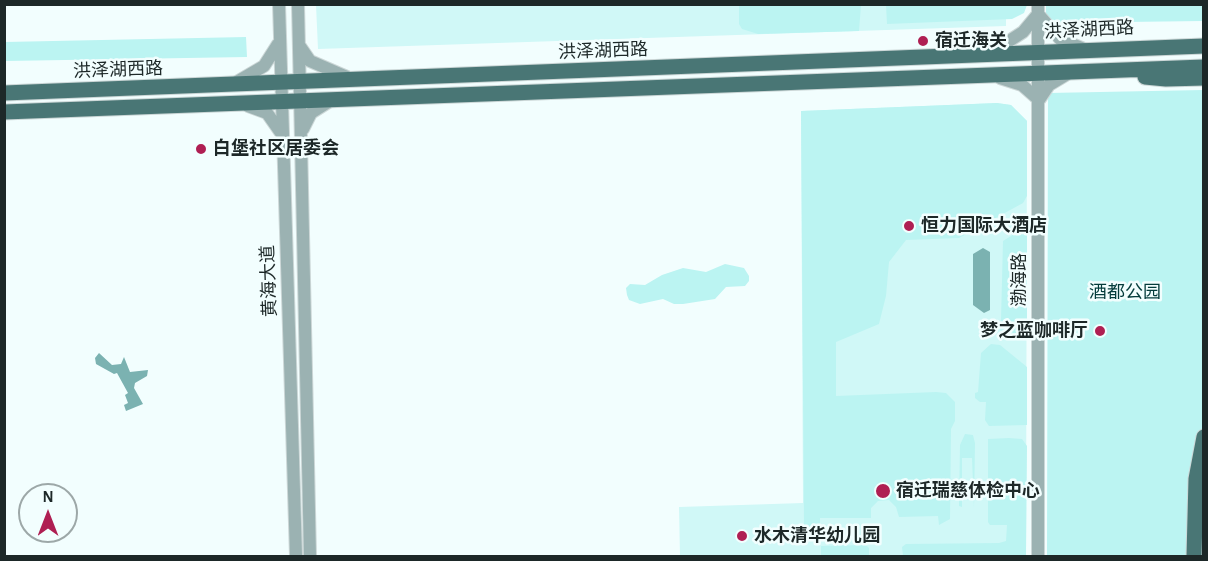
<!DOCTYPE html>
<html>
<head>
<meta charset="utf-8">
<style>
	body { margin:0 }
	#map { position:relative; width:1208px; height:561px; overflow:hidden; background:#f2fefe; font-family:"Alegreya Sans",sans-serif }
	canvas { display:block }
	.frame { position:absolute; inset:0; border:6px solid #1d2828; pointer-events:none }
	.north { position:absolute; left:18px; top:483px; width:60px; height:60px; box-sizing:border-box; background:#f2fefe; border:2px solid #9da8a8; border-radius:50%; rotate:0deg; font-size:16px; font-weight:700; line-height:24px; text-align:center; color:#1d2828 }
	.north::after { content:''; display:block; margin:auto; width:21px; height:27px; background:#af1f53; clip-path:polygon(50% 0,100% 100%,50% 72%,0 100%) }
</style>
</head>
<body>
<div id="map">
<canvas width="1208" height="561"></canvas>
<div class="frame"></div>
<div class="north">N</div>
</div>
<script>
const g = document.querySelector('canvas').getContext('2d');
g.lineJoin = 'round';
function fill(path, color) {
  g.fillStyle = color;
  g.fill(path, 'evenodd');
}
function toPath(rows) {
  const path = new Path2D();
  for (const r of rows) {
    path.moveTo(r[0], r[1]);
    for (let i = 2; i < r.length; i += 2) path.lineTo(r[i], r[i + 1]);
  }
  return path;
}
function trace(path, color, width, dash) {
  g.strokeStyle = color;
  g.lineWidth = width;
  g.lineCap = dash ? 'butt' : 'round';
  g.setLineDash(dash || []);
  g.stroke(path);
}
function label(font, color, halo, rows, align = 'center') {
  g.font = font + ' "Alegreya Sans","Noto Sans SC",sans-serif';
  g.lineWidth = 5;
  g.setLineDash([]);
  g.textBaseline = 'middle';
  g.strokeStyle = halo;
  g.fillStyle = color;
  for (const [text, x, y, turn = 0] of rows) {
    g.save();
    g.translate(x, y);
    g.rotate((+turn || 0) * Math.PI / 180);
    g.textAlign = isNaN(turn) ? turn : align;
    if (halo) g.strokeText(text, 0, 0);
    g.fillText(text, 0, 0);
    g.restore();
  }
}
const built = toPath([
	[1006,4,1006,26,318,49,316,5],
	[997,103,1011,105,1027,121,1026,555,680,556,679,507,803,503,801,111]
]);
const green = toPath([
	[739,5,861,5,859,31,758,34,742,29,739,24],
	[886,5,886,4,1027,5,1024,13,1012,19,887,24],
	[1046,5,1203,5,1203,21,1046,23],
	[246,37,247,57,5,61,5,42],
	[1203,90,1202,556,1047,556,1048,93],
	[997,103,1011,105,1027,121,1027,196,1023,203,959,238,906,240,889,262,886,296,879,324,836,342,836,396,936,392,946,393,955,402,955,421,951,429,950,519,939,525,938,516,899,517,896,507,889,500,878,501,871,508,871,518,820,518,820,526,804,527,801,111],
	[1024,228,1027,230,1027,335,1020,338,1005,327,1001,320,1003,241],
	[725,264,744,268,749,276,749,281,745,286,726,287,715,299,683,304,674,304,663,299,640,304,629,300,627,295,626,288,630,284,645,285,662,275,683,268,706,272],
	[991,344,1000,345,1027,367,1027,425,989,426,985,420,986,402,980,402,975,398,975,393,978,392,981,353],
	[965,434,973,435,975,443,974,508,972,458,962,458,962,507,959,506,960,445],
	[1009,438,1022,439,1027,446,1026,555,903,556,902,547,906,544,999,543,1006,541,1007,525,990,525,988,522,988,439],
	[866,545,869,548,869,556,821,555,821,546]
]);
const water = toPath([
	[983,248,990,252,990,310,984,313,973,305,973,254],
	[99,353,112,365,121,364,124,357,130,372,148,370,147,376,135,383,134,388,143,404,126,411,124,405,128,403,125,395,128,393,117,373,114,374,96,364,95,358]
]);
const tertiary = toPath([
	[279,4,296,556],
	[298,4,310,556],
	[299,45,310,61,347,77],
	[989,54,1023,32,1038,14,1060,39,1084,49],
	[1000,78,1022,85,1039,100,1049,85,1069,73],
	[235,83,264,66,278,44],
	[248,106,267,113,281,133],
	[303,129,311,113,330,101],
	[1038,556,1038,4]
]);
const primary = toPath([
	[1145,77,1166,79,1204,78],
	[4,93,1204,46],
	[4,112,1204,67],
	[1194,556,1196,479,1204,437]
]);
const markers = [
	[923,41,6,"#af1f53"],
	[201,149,6,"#af1f53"],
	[909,226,6,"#af1f53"],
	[1100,331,6,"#af1f53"],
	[883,491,8,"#af1f53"],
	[742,536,6,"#af1f53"]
];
const streetNames = [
	["洪泽湖西路",1089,30,-3],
	["洪泽湖西路",603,51,-2],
	["洪泽湖西路",118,70,-2],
	["渤海路",1020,280,-90],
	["黄海大道",269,281,-92]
];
const poiNames = [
	["宿迁海关",935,41],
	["白堡社区居委会",213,149],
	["恒力国际大酒店",921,226],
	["梦之蓝咖啡厅",1088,331,"right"],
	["宿迁瑞慈体检中心",896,491],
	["水木清华幼儿园",754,536]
];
const parkNames = [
	["酒都公园",1125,293]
];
fill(built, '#d0f8f7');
fill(green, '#bbf4f2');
fill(water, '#7bb2b1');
trace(tertiary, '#ccd7d7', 14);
trace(primary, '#ccd7d7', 17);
trace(tertiary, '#9bb2b2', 12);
trace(primary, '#497675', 15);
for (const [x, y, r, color] of markers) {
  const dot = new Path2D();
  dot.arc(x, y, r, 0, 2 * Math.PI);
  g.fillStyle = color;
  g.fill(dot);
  trace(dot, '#f2fefe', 2);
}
label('18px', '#1d2828', '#f2fefe', streetNames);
label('bold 18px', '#1d2828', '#f2fefe', poiNames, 'left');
label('18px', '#033b3b', '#f2fefe', parkNames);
</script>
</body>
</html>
